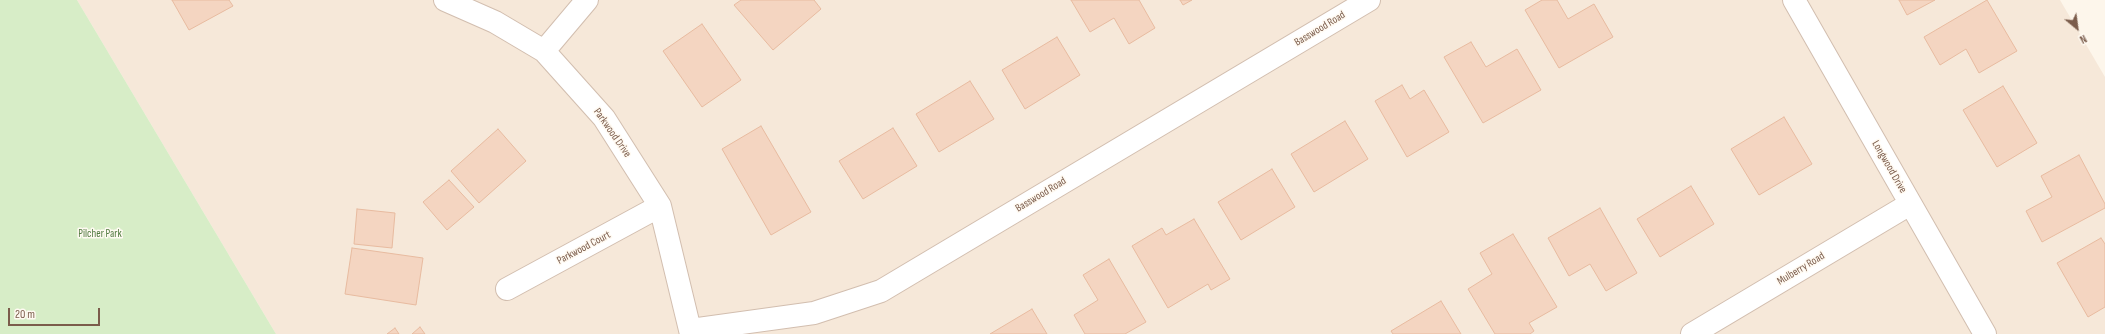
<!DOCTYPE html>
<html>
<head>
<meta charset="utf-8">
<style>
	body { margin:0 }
	#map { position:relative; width:2105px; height:334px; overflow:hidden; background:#fdf6eb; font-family:"Sofia Sans Condensed",sans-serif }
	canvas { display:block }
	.north { position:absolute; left:2057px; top:8px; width:40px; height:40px; -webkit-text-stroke:3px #fffaf2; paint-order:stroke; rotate:151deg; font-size:11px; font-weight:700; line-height:16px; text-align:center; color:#7b5c4b }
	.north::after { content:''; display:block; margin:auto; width:14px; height:18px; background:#7b5c4b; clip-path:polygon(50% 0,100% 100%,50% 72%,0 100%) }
	.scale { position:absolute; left:8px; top:308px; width:92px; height:18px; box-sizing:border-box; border:2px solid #7b5c4b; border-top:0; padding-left:5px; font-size:12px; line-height:14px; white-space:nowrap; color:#7b5c4b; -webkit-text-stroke:3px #fffaf2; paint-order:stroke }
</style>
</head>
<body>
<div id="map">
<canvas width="2105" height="334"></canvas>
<div class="north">N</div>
<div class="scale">20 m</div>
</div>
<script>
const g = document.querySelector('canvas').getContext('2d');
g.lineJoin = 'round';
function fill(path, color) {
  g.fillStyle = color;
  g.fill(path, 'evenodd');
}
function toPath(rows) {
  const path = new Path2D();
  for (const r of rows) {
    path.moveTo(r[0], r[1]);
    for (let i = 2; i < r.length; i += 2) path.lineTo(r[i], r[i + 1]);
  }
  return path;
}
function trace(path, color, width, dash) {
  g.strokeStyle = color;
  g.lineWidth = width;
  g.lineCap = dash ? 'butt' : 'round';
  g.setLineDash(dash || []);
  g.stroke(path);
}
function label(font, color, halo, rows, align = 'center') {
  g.font = font + ' "Sofia Sans Condensed",sans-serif';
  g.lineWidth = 3;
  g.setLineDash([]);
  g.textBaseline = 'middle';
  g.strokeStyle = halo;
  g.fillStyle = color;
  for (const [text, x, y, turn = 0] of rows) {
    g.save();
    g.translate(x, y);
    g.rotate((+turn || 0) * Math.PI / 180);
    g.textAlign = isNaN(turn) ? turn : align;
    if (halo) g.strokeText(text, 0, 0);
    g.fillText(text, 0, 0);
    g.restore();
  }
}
const residential = toPath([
	[77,0,2060,0,2105,77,2105,334,276,334]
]);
const green = toPath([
	[0,0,77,0,276,334,0,334]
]);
const building = toPath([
	[172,0,229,0,233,6,189,30,172,0],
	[741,0,814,0,821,9,773,50,734,5,741,0],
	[1071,0,1139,0,1155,28,1129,44,1114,18,1090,32,1071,0],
	[1180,0,1192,0,1183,5,1180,0],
	[1542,0,1557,0,1568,19,1594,4,1613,37,1559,68,1525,10,1542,0],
	[1899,0,1935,0,1907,15,1899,0],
	[1987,0,2017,51,1979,73,1966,49,1940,65,1924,37,1987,0],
	[702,24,741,80,702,107,663,51,702,24],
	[1057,37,1080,75,1025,109,1002,70,1057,37],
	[1471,42,1486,67,1517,49,1541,90,1483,123,1444,57,1471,42],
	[970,81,994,119,939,152,916,114,970,81],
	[1402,85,1410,99,1424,90,1449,132,1407,157,1375,101,1402,85],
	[2003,86,2037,143,1997,167,1963,110,2003,86],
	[1784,117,1812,164,1759,195,1731,149,1784,117],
	[1345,121,1368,159,1314,192,1291,154,1345,121],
	[761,126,811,212,771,235,722,149,761,126],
	[893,128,917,166,863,199,839,161,893,128],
	[498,129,526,161,479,203,451,171,498,129],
	[2079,155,2105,204,2105,208,2042,242,2026,211,2052,197,2041,176,2079,155],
	[1272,169,1295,207,1241,240,1218,202,1272,169],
	[449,180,474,207,447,230,423,202,449,180],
	[1691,186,1714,224,1660,257,1637,219,1691,186],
	[1600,208,1637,273,1606,291,1590,264,1569,276,1548,238,1600,208],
	[357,209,395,213,392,248,354,244,357,209],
	[1194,219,1230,279,1211,290,1208,284,1168,308,1132,246,1162,228,1166,235,1194,219],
	[1513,234,1557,307,1529,323,1534,331,1530,334,1495,334,1468,289,1492,274,1480,253,1513,234],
	[2101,238,2105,244,2105,307,2088,317,2057,263,2101,238],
	[352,248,423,258,416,305,345,294,352,248],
	[1109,259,1146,322,1125,334,1085,334,1074,315,1098,300,1083,275,1109,259],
	[1441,301,1461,334,1393,334,1391,331,1441,301],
	[1032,309,1047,334,990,334,1032,309],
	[420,327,425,334,412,334,420,327],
	[395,328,399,334,387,334,395,328]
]);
const minor = toPath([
	[445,0,495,22,544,51,604,118,660,206,691,334],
	[1794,0,1985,334],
	[544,51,587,0],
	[507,289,660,206],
	[691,330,814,313,881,291,1369,0],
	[1692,334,1910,204]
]);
const streetNames = [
	["Basswood Road",1320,29,-31],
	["Parkwood Drive",612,133,55],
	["Longwood Drive",1889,167,60],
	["Basswood Road",1041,195,-31],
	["Parkwood Court",584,248,-28],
	["Mulberry Road",1801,269,-31]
];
const parkNames = [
	["Pilcher Park",100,234]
];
fill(residential, '#f6e8d9');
fill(green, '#d7edc7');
fill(building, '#f4d5c1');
trace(building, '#e8bba0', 1);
trace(minor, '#d2beaf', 24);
trace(minor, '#fff', 22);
label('11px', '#7b5c4b', '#fffaf2', streetNames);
label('11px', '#527a40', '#fffaf2', parkNames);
</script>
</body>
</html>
